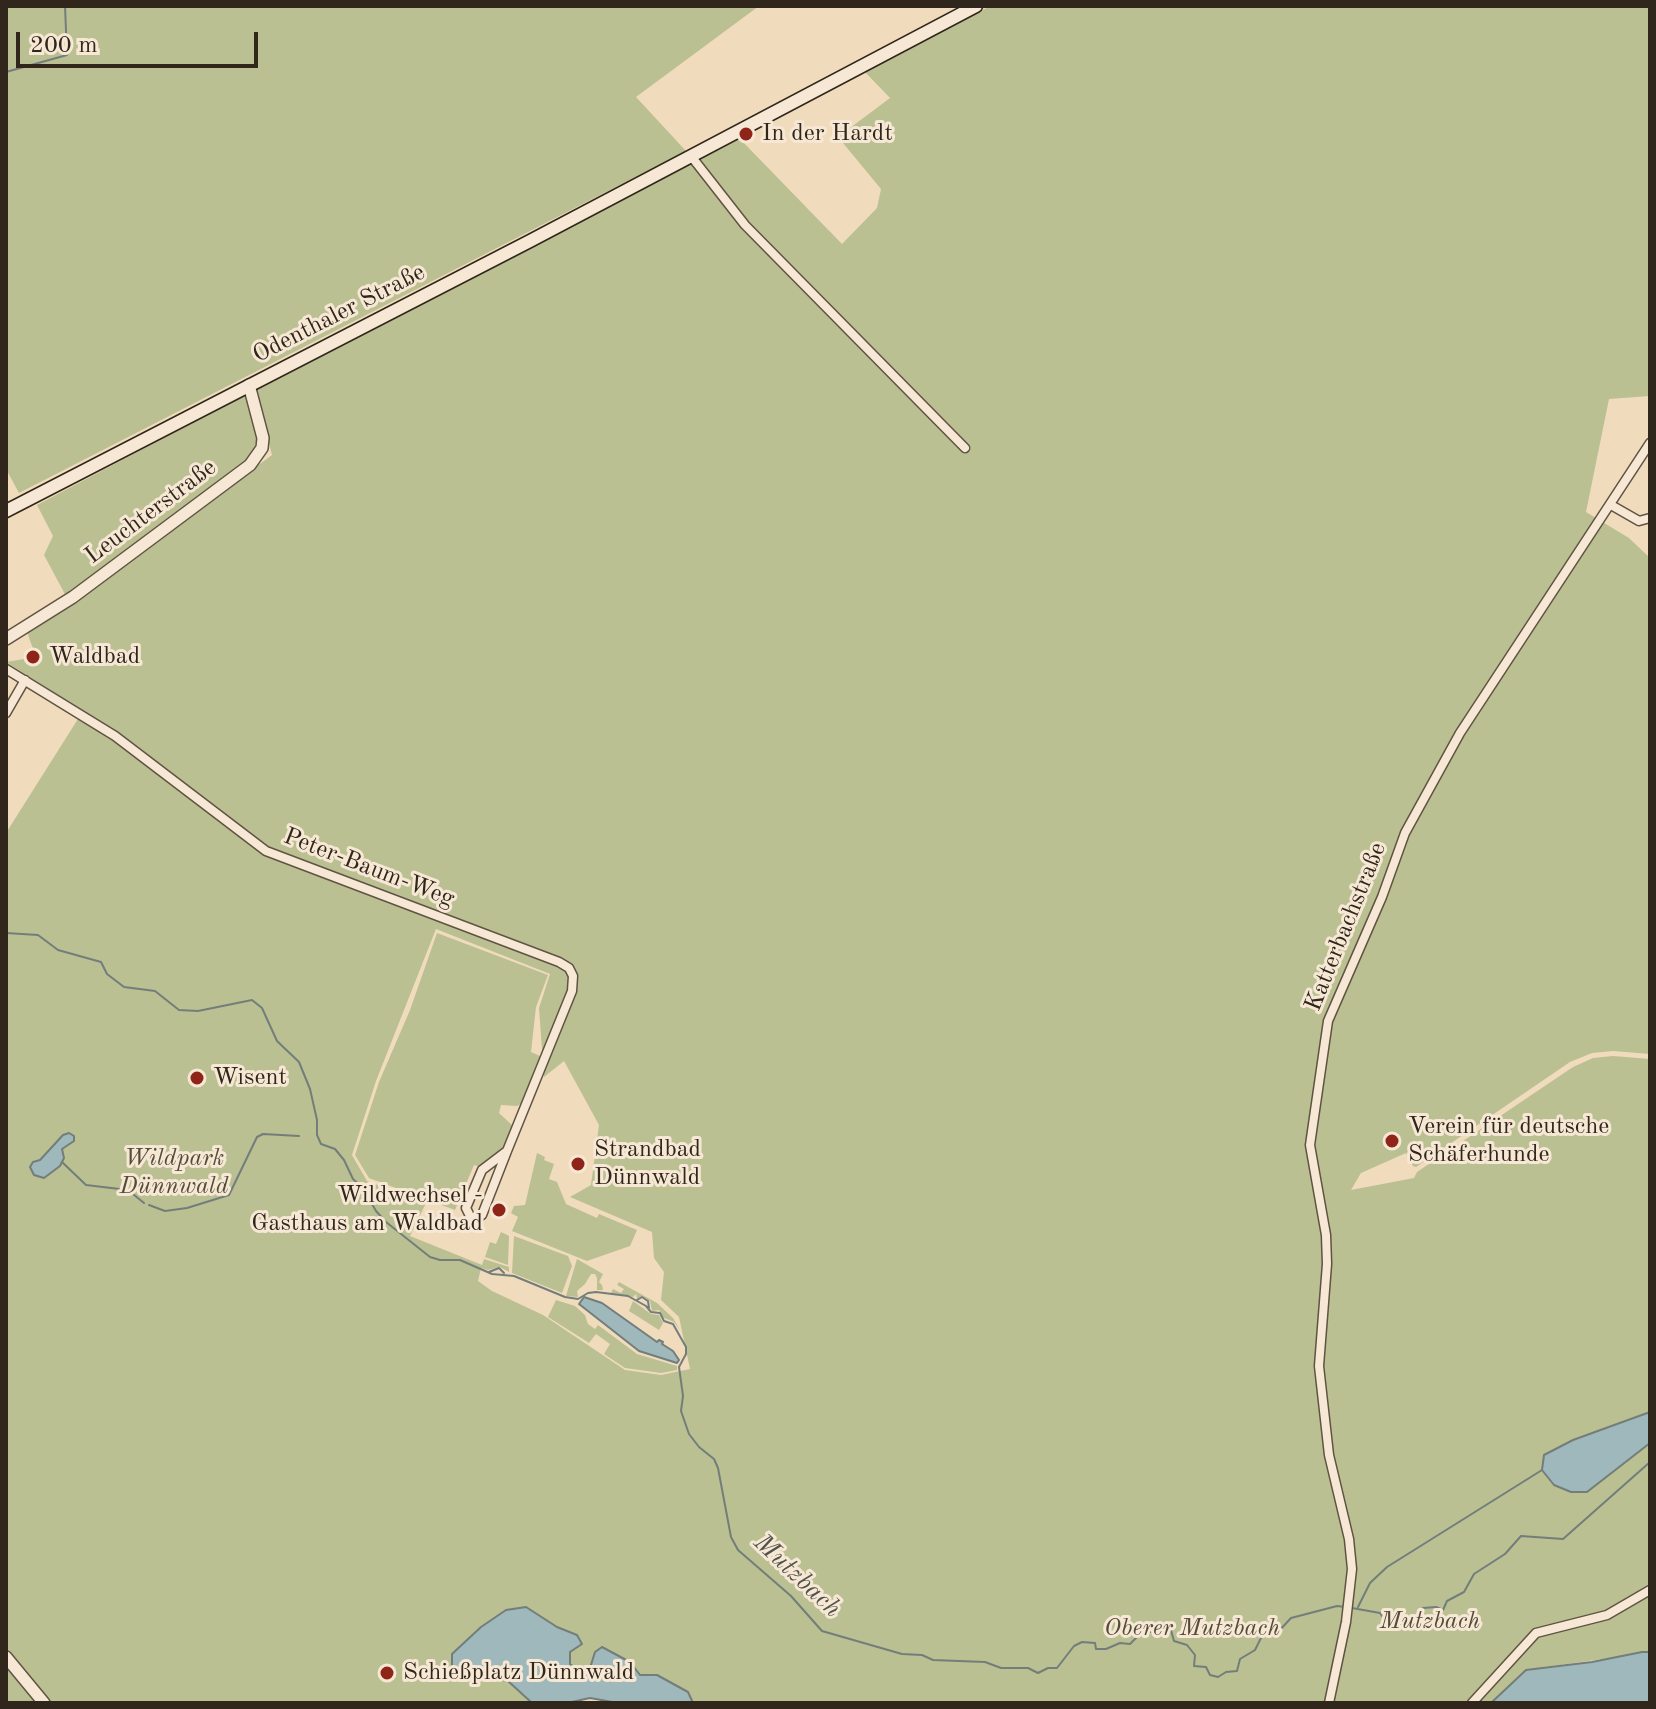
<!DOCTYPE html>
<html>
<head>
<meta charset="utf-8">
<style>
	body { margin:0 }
	#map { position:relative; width:1656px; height:1709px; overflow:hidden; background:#f1dbbd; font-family:"Old Standard TT",serif }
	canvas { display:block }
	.frame { position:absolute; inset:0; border:8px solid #30261b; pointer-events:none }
	.scale { position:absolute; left:16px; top:32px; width:242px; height:36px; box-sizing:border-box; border:4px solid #30261b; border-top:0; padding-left:10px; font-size:24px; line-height:28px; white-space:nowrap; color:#30261b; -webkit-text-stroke:6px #f6e8d4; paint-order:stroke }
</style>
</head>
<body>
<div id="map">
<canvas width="1656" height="1709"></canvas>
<div class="frame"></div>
<div class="scale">200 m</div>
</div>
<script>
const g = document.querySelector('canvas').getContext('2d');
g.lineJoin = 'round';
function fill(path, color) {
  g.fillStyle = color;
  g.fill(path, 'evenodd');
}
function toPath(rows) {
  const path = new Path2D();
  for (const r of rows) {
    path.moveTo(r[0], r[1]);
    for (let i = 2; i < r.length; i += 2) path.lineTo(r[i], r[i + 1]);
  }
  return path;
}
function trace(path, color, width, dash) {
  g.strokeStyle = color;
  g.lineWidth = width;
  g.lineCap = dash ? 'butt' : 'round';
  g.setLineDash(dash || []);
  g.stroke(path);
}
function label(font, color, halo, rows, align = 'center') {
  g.font = font + ' "Old Standard TT",serif';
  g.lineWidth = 6;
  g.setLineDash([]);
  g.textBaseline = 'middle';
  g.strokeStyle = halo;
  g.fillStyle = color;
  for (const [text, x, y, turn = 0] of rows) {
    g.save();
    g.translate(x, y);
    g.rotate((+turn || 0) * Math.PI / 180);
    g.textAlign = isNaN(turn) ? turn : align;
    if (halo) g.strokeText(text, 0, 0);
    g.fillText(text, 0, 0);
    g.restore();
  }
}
const green = toPath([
	[6,6,759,6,636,97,686,151,19,493,6,469],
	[990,6,1650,6,1650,396,1609,399,1586,512,1629,538,1650,558,1650,1054,1613,1051,1592,1053,1570,1062,1416,1167,1413,1166,1406,1153,1361,1173,1351,1190,1414,1178,1417,1172,1573,1067,1593,1058,1613,1056,1650,1059,1650,1652,1526,1670,1491,1703,693,1703,657,1675,640,1675,630,1662,595,1652,591,1668,579,1670,570,1664,570,1652,577,1635,557,1627,525,1607,452,1672,508,1681,532,1703,6,1703,6,833,83,711,6,662,36,657,27,632,70,604,272,455,255,390,740,139,842,244,877,208,881,189,838,137,890,98,865,72],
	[436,929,550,974,539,1008,544,1077,564,1061,599,1125,591,1185,570,1197,652,1232,654,1258,664,1272,661,1300,679,1317,690,1369,661,1375,625,1370,543,1315,492,1291,478,1281,481,1268,488,1270,500,1267,509,1272,509,1267,484,1259,482,1265,410,1236,426,1203,367,1181,352,1155,376,1081],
	[247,394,258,436,251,458,67,598,44,555,53,536,37,505],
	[437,933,548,975,536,1007,531,1052,540,1056,521,1104,517,1106,501,1105,499,1113,512,1125,503,1149,480,1167,474,1165,455,1210,369,1178,355,1155,379,1082,410,1010],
	[537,1153,545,1157,544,1160,554,1164,549,1179,557,1182,566,1204,597,1218,599,1214,637,1230,630,1246,587,1261,512,1231,518,1217,511,1213,514,1206,525,1205],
	[501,1232,509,1236,508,1265,485,1257,490,1242,496,1244],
	[514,1236,568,1256,572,1266,562,1293,512,1273],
	[577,1259,603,1274,599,1282,602,1285,603,1290,597,1290,597,1278,595,1274,591,1274,585,1284,577,1291,578,1297,566,1296],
	[619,1282,657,1303,673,1318,680,1330,674,1322,662,1317,659,1310,652,1311,650,1301,642,1296,637,1299,636,1294,633,1297,611,1293,613,1289,621,1293,624,1289,617,1285],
	[556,1300,575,1306,585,1315,588,1324,595,1329,598,1325,637,1354,677,1366,677,1370,661,1373,625,1368,604,1354,610,1344,596,1334,589,1343,548,1317],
	[633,1301,651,1314,659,1315,663,1323,659,1330,629,1311]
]);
const water = toPath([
	[69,1133,74,1136,74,1141,62,1149,64,1158,60,1166,44,1178,34,1175,30,1167,33,1162,40,1160,63,1135,69,1133],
	[584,1297,602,1303,657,1342,659,1340,663,1342,662,1344,673,1351,679,1360,677,1363,639,1351,579,1304,584,1297],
	[1650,1412,1650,1443,1587,1492,1571,1492,1554,1485,1542,1470,1544,1455,1573,1440,1650,1412],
	[526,1607,557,1627,577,1635,582,1644,570,1652,570,1664,579,1670,590,1668,595,1652,602,1647,630,1662,640,1675,657,1675,688,1692,693,1703,618,1703,590,1698,567,1703,532,1703,508,1681,452,1672,452,1654,481,1627,506,1610,526,1607],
	[1642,1652,1650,1652,1650,1703,1491,1703,1526,1670,1592,1662,1642,1652]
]);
const stream = toPath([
	[6,72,67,55,65,6],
	[6,933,38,935,58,950,101,962,107,974,124,987,155,991,179,1010,198,1011,252,1000,262,1008,277,1041,299,1062,310,1089,317,1120,317,1135,321,1144,335,1149,344,1160,353,1179,363,1188,376,1211,386,1222,430,1257,440,1260,460,1260,492,1274,514,1276,565,1297,578,1299,588,1293,596,1292,628,1296,646,1306,651,1312,660,1313,664,1321,673,1324,686,1347,686,1354,679,1367,683,1396,681,1411,689,1434,699,1447,714,1459,718,1468,731,1537,738,1550,791,1596,822,1631,902,1654,922,1655,933,1660,985,1662,1001,1668,1028,1668,1038,1673,1048,1668,1057,1668,1074,1646,1082,1642,1095,1643,1096,1649,1106,1649,1120,1643,1130,1644,1142,1632,1155,1632,1162,1624,1169,1623,1174,1641,1187,1645,1195,1655,1194,1666,1206,1667,1210,1675,1218,1677,1226,1672,1237,1671,1240,1659,1255,1650,1262,1636,1269,1630,1278,1632,1291,1618,1337,1606,1345,1607],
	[62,1162,86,1185,128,1190,144,1203],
	[149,1205,165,1211,187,1208,229,1195,257,1137,263,1134,299,1136],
	[489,1272,499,1268,504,1273],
	[637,1300,642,1297,648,1301,649,1308],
	[1358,1607,1370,1583,1387,1567,1542,1470],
	[1352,1608,1380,1613,1390,1627,1412,1624,1419,1618,1423,1608,1436,1607,1443,1610,1447,1601,1464,1592,1474,1574,1505,1554,1521,1536,1563,1539,1650,1462]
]);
const minor = toPath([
	[691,156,745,225,965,448],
	[1611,505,1639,521,1650,518],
	[6,669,115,736,266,851,559,962,569,968,573,976,572,991,507,1151],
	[6,713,25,680],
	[507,1151,482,1215,476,1218,470,1216,466,1208,482,1170,507,1151],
	[1329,1703,1346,1622,1352,1569,1349,1539,1329,1455,1319,1366,1327,1264,1326,1235,1310,1145,1328,1021,1382,897,1405,833,1460,733,1650,443],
	[1472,1703,1536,1633,1607,1615,1650,1590]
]);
const tertiary = toPath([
	[6,639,73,597,250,465,262,448,263,438,249,385],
	[6,1657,44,1703]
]);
const secondary = toPath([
	[6,511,530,241,976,6]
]);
const markers = [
	[746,134,8,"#8f2418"],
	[33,657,8,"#8f2418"],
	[197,1078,8,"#8f2418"],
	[1392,1141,8,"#8f2418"],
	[578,1164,8,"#8f2418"],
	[499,1210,8,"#8f2418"],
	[387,1673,8,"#8f2418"]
];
const poiNames = [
	["In der Hardt",762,134],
	["Waldbad",49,657],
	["Wisent",213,1078],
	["Verein für deutsche",1408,1127],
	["Schäferhunde",1408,1155],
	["Strandbad",594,1150],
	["Dünnwald",594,1178],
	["Wildwechsel -",483,1196,"right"],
	["Gasthaus am Waldbad",483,1224,"right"],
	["Schießplatz Dünnwald",403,1673]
];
const streetNames = [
	["Odenthaler Straße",339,314,-27],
	["Leuchterstraße",151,512,-37],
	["Peter-Baum-Weg",369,868,21],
	["Katterbachstraße",1346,927,-68]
];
const parkNames = [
	["Wildpark",174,1159],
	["Dünnwald",174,1187],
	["Mutzbach",1430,1622],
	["Oberer Mutzbach",1192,1629]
];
const waterNames = [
	["Mutzbach",797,1576,43]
];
fill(green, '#bac091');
fill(water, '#9fb8bb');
trace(water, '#737e7b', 2);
trace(stream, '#737e7b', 2);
trace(minor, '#605344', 11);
trace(tertiary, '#605344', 14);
trace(secondary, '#30261b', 15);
trace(minor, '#f6e8d4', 8);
trace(tertiary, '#f6e8d4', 11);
trace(secondary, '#f6e8d4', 12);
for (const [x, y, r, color] of markers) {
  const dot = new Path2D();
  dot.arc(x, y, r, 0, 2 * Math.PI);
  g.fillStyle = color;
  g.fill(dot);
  trace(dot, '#f6e8d4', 3);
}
label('24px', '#30261b', '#f6e8d4', poiNames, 'left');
label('24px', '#30261b', '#f6e8d4', streetNames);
label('italic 24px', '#524c38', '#f6e8d4', parkNames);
label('italic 26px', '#51524b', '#f6e8d4', waterNames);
</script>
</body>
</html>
